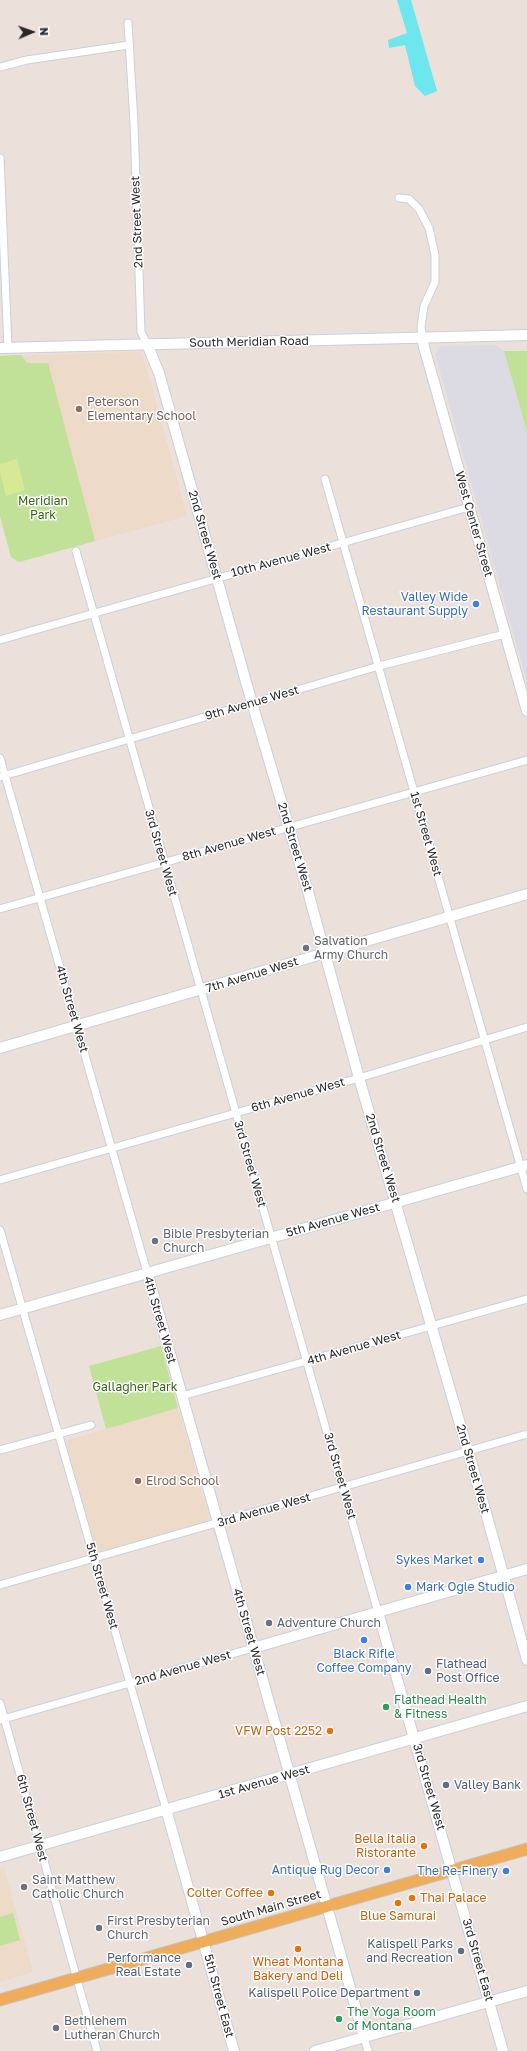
<!DOCTYPE html>
<html>
<head>
<meta charset="utf-8">
<style>
	body { margin:0 }
	#map { position:relative; width:527px; height:2051px; overflow:hidden; background:#ebe0da; font-family:"Golos Text",sans-serif }
	canvas { display:block }
	.north { position:absolute; left:12px; top:12px; width:40px; height:40px; -webkit-text-stroke:3px #fff; paint-order:stroke; rotate:88deg; font-size:11px; font-weight:700; line-height:16px; text-align:center; color:#292929 }
	.north::after { content:''; display:block; margin:auto; width:14px; height:18px; background:#292929; clip-path:polygon(50% 0,100% 100%,50% 72%,0 100%) }
</style>
</head>
<body>
<div id="map">
<canvas width="527" height="2051"></canvas>
<div class="north">N</div>
</div>
<script>
const g = document.querySelector('canvas').getContext('2d');
g.lineJoin = 'round';
function fill(path, color) {
  g.fillStyle = color;
  g.fill(path, 'evenodd');
}
function toPath(rows) {
  const path = new Path2D();
  for (const r of rows) {
    path.moveTo(r[0], r[1]);
    for (let i = 2; i < r.length; i += 2) path.lineTo(r[i], r[i + 1]);
  }
  return path;
}
function trace(path, color, width, dash) {
  g.strokeStyle = color;
  g.lineWidth = width;
  g.lineCap = dash ? 'butt' : 'round';
  g.setLineDash(dash || []);
  g.stroke(path);
}
function label(font, color, halo, rows, align = 'center') {
  g.font = font + ' "Golos Text",sans-serif';
  g.lineWidth = 3;
  g.setLineDash([]);
  g.textBaseline = 'middle';
  g.strokeStyle = halo;
  g.fillStyle = color;
  for (const [text, x, y, turn = 0] of rows) {
    g.save();
    g.translate(x, y);
    g.rotate((+turn || 0) * Math.PI / 180);
    g.textAlign = isNaN(turn) ? turn : align;
    if (halo) g.strokeText(text, 0, 0);
    g.fillText(text, 0, 0);
    g.restore();
  }
}
const industrial = toPath([
	[495,345,504,351,527,432,527,682,435,354,441,346]
]);
const education = toPath([
	[134,352,141,353,144,359,187,516,19,562,11,557,0,516,0,356],
	[178,1408,210,1521,97,1553,65,1441],
	[4,1868,33,1972,0,1982,0,1869]
]);
const green = toPath([
	[504,351,527,351,527,432],
	[21,355,27,363,48,363,95,541,19,562,11,557,0,516,0,356],
	[161,1346,178,1408,106,1429,89,1366],
	[13,1913,20,1940,0,1946,0,1917]
]);
const pitch = toPath([
	[17,459,25,490,6,496,0,472,0,464]
]);
const water = toPath([
	[397,0,411,0,437,91,425,96,415,86,405,45,389,48,388,40,407,33]
]);
const street = toPath([
	[128,23,134,123,141,332,147,344],
	[0,67,27,60,129,45],
	[0,158,8,347],
	[399,198,409,199,419,209,429,228,435,255,435,282,424,306,421,327,422,337],
	[325,479,527,1189],
	[76,551,378,1612],
	[0,640,469,507],
	[0,758,147,1272],
	[0,777,379,666,505,634],
	[0,909,527,760],
	[0,1180,359,1078,527,1027],
	[0,1230,166,1809],
	[182,1396,527,1299],
	[0,1450,91,1425],
	[0,1585,527,1434],
	[0,1703,97,2051],
	[0,1720,253,1648],
	[364,2037,368,2051]
]);
const secondary = toPath([
	[422,337,424,347,527,711],
	[147,344,159,373,252,703,307,888,359,1078,486,1513,527,1660],
	[0,348,527,335],
	[0,1048,527,894],
	[147,1272,364,2037],
	[0,1315,527,1165],
	[378,1612,503,2051],
	[253,1648,527,1569],
	[166,1809,234,2051],
	[0,1857,527,1706],
	[315,2051,527,1991]
]);
const primary = toPath([
	[0,2000,527,1849]
]);
const markers = [
	[79,409,4,"#8d6e63"],
	[476,604,4,"#3f7fe0"],
	[306,948,4,"#6b7280"],
	[155,1241,4,"#6b7280"],
	[138,1481,4,"#8d6e63"],
	[481,1560,4,"#3f7fe0"],
	[408,1587,4,"#3f7fe0"],
	[269,1623,4,"#6b7280"],
	[364,1640,4,"#3f7fe0"],
	[428,1671,4,"#5c6f8a"],
	[386,1707,4,"#2e9e5b"],
	[330,1731,4,"#e8710a"],
	[446,1785,4,"#5c6f8a"],
	[424,1846,4,"#e8710a"],
	[387,1870,4,"#3f7fe0"],
	[506,1871,4,"#3f7fe0"],
	[24,1887,4,"#6b7280"],
	[271,1893,4,"#e8710a"],
	[412,1898,4,"#e8710a"],
	[398,1903,4,"#e8710a"],
	[99,1928,4,"#6b7280"],
	[298,1949,4,"#e8710a"],
	[461,1951,4,"#5c6f8a"],
	[189,1965,4,"#5c6f8a"],
	[417,1993,4,"#5c6f8a"],
	[339,2019,4,"#2e9e5b"],
	[56,2028,4,"#6b7280"]
];
const streetNames = [
	["2nd Street West",137,222,-92],
	["South Meridian Road",249,342,-1],
	["West Center Street",474,524,74],
	["2nd Street West",205,535,74],
	["10th Avenue West",281,560,-15],
	["9th Avenue West",252,703,-16],
	["1st Street West",426,834,74],
	["8th Avenue West",229,844,-16],
	["2nd Street West",295,847,73],
	["3rd Street West",161,853,74],
	["7th Avenue West",252,975,-17],
	["4th Street West",72,1009,74],
	["6th Avenue West",298,1095,-16],
	["2nd Street West",383,1158,73],
	["3rd Street West",250,1164,74],
	["5th Avenue West",333,1220,-16],
	["4th Street West",160,1320,74],
	["4th Avenue West",354,1348,-16],
	["2nd Street West",473,1469,74],
	["3rd Street West",340,1476,74],
	["3rd Avenue West",264,1510,-16],
	["5th Street West",102,1586,74],
	["4th Street West",249,1632,74],
	["2nd Avenue West",183,1668,-16],
	["1st Avenue West",264,1782,-16],
	["3rd Street West",429,1787,74],
	["6th Street West",32,1818,75],
	["South Main Street",271,1908,-16],
	["3rd Street East",478,1960,74],
	["5th Street East",219,1996,75]
];
const educationNames = [
	["Peterson",87,402],
	["Elementary School",87,416],
	["Elrod School",146,1481]
];
const parkNames = [
	["Meridian",43,501],
	["Park",43,515],
	["Gallagher Park",135,1387]
];
const shopNames = [
	["Valley Wide",468,597],
	["Restaurant Supply",468,611],
	["Sykes Market",473,1560],
	["Mark Ogle Studio",416,1587,"left"],
	["Black Rifle",364,1654,"center"],
	["Coffee Company",364,1668,"center"],
	["Antique Rug Decor",379,1870],
	["The Re-Finery",498,1871]
];
const worshipNames = [
	["Salvation",314,941],
	["Army Church",314,955],
	["Bible Presbyterian",163,1234],
	["Church",163,1248],
	["Adventure Church",277,1623],
	["Saint Matthew",32,1880],
	["Catholic Church",32,1894],
	["First Presbyterian",107,1921],
	["Church",107,1935],
	["Bethlehem",64,2021],
	["Lutheran Church",64,2035]
];
const serviceNames = [
	["Flathead",436,1664,"left"],
	["Post Office",436,1678,"left"],
	["Valley Bank",454,1785,"left"],
	["Kalispell Parks",453,1944],
	["and Recreation",453,1958],
	["Performance",181,1958],
	["Real Estate",181,1972],
	["Kalispell Police Department",409,1993]
];
const leisureNames = [
	["Flathead Health",394,1700],
	["& Fitness",394,1714],
	["The Yoga Room",347,2012],
	["of Montana",347,2026]
];
const foodNames = [
	["VFW Post 2252",322,1731],
	["Bella Italia",416,1839],
	["Ristorante",416,1853],
	["Colter Coffee",263,1893],
	["Thai Palace",420,1898,"left"],
	["Blue Samurai",398,1916,"center"],
	["Wheat Montana",298,1962,"center"],
	["Bakery and Deli",298,1976,"center"]
];
fill(industrial, '#dcdbe3');
fill(education, '#eddac9');
fill(green, '#c0e197');
fill(pitch, '#d7e992');
fill(water, '#6de6ed');
trace(street, '#c9d0db', 9);
trace(secondary, '#c9d0db', 12);
trace(primary, '#c3c3c3', 13);
trace(street, '#fff', 7);
trace(secondary, '#fff', 10);
trace(primary, '#efad5c', 11);
for (const [x, y, r, color] of markers) {
  const dot = new Path2D();
  dot.arc(x, y, r, 0, 2 * Math.PI);
  g.fillStyle = color;
  g.fill(dot);
  trace(dot, '#fff', 1.5);
}
label('12px', '#292929', '#fff', streetNames);
label('12px', '#785e54', '#fff', educationNames, 'left');
label('12px', '#39641a', '#fff', parkNames);
label('12px', '#366cbe', '#fff', shopNames, 'right');
label('12px', '#5b616d', '#fff', worshipNames, 'left');
label('12px', '#4e5e75', '#fff', serviceNames, 'right');
label('12px', '#27864d', '#fff', leisureNames, 'left');
label('12px', '#c56008', '#fff', foodNames, 'right');
</script>
</body>
</html>
